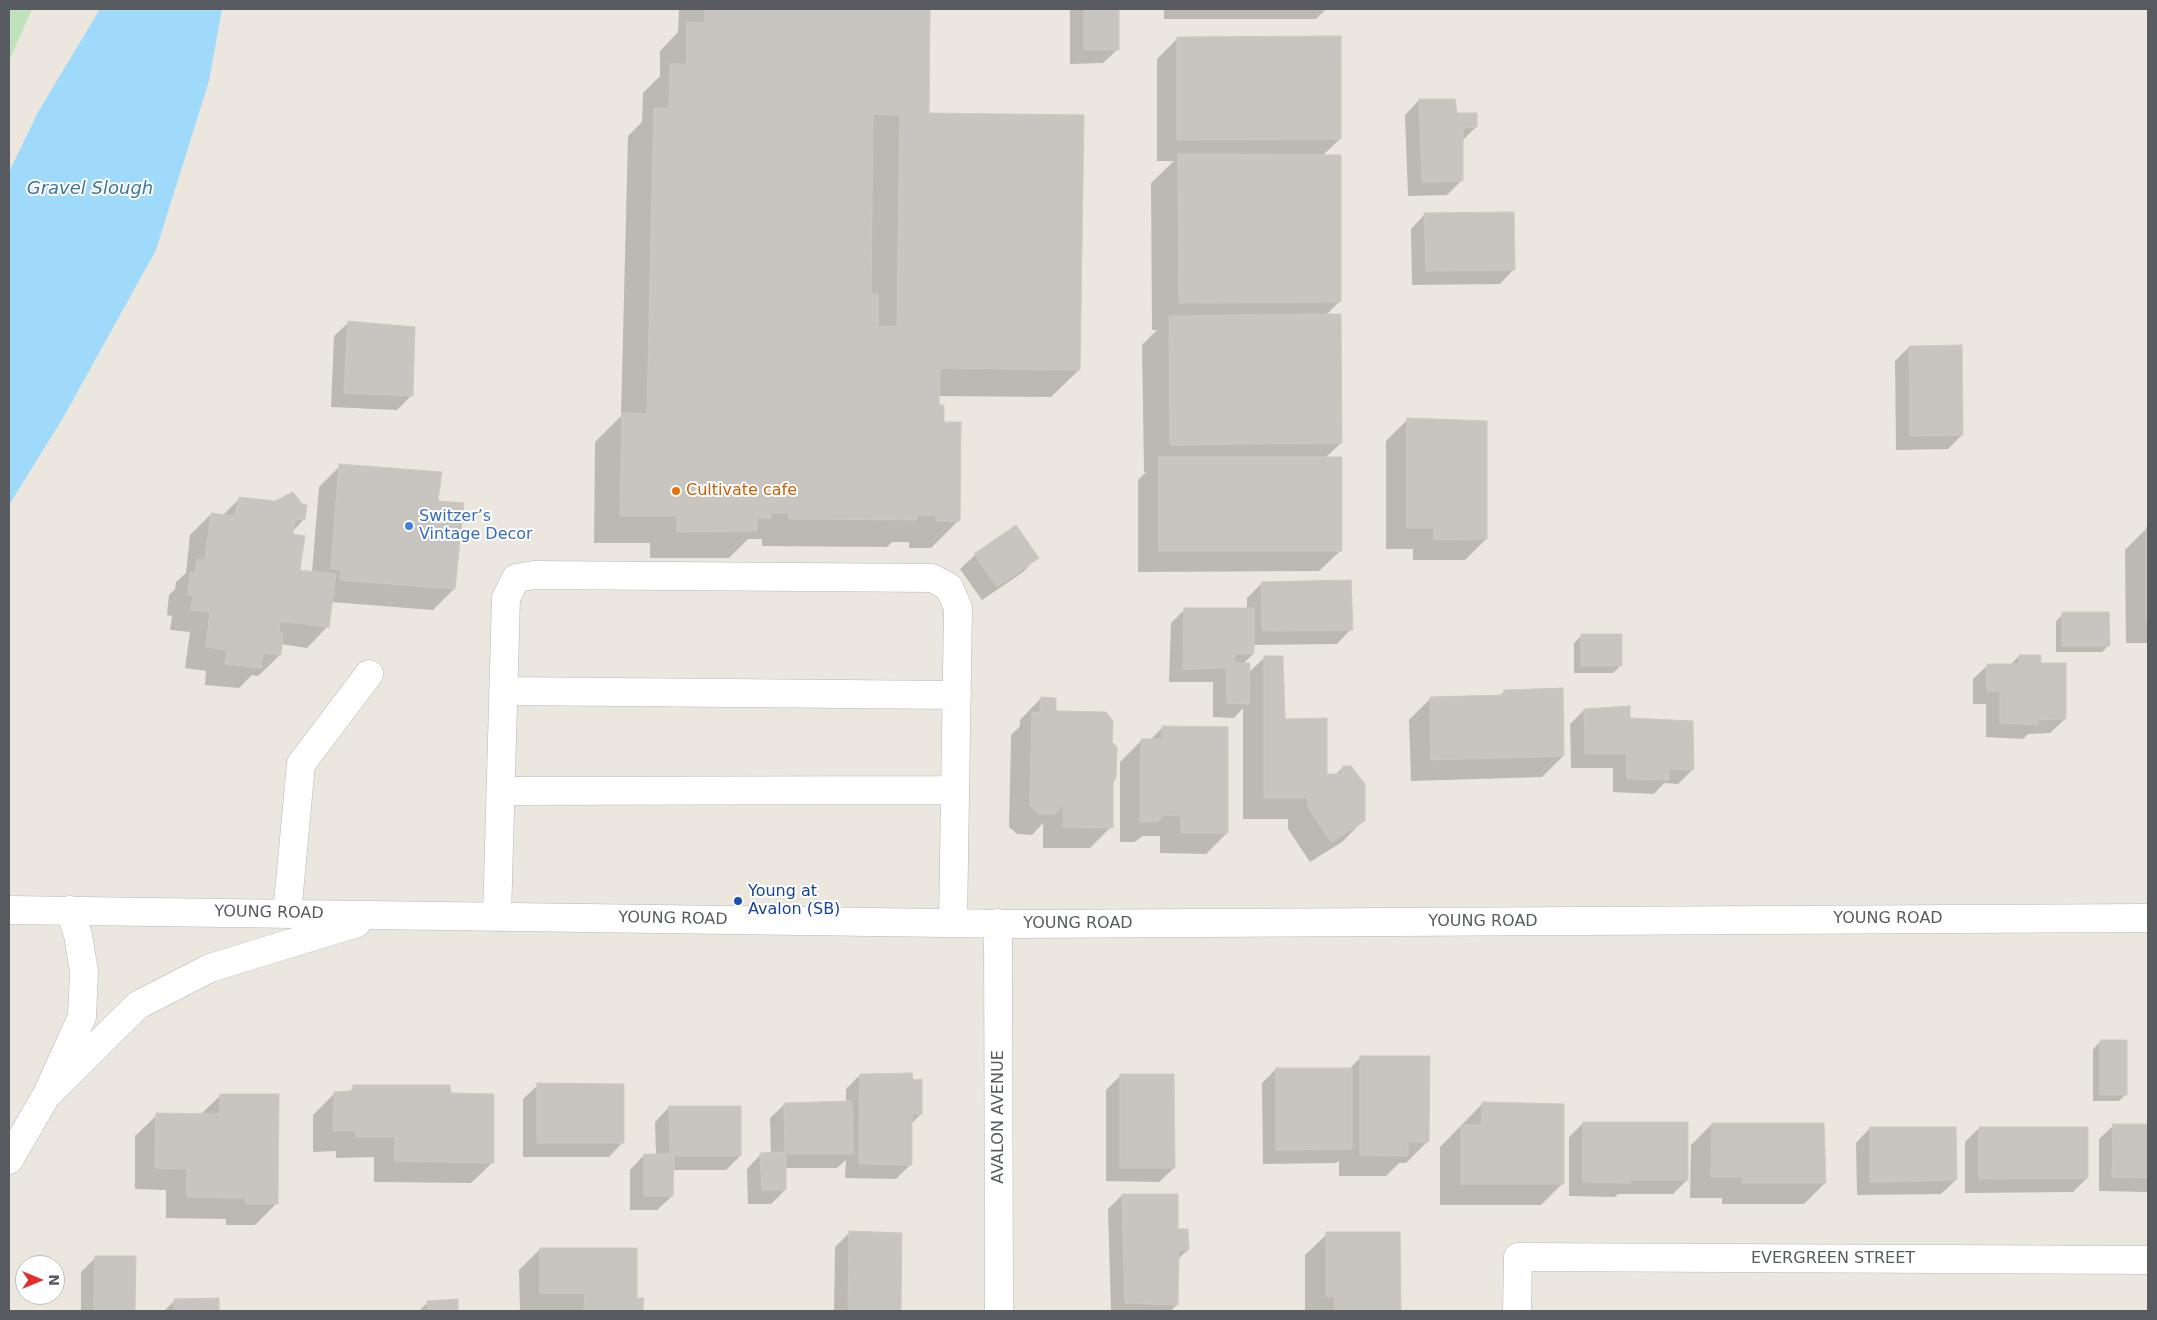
<!DOCTYPE html>
<html>
<head>
<meta charset="utf-8">
<style>
	body { margin:0 }
	#map { position:relative; width:2157px; height:1320px; overflow:hidden; background:#ebe7df; font-family:"DejaVu Sans",sans-serif }
	canvas { display:block }
	.frame { position:absolute; inset:0; border:10px solid #585c60; pointer-events:none }
	.north { position:absolute; left:15px; top:1255px; width:50px; height:50px; box-sizing:border-box; background:#fff; border:1px solid #bcbebf; border-radius:50%; rotate:90deg; font-size:14px; font-weight:700; line-height:20px; text-align:center; color:#585c60 }
	.north::after { content:''; display:block; margin:auto; width:18px; height:22px; background:#e12f2f; clip-path:polygon(50% 0,100% 100%,50% 72%,0 100%) }
</style>
</head>
<body>
<div id="map">
<canvas width="2157" height="1320"></canvas>
<div class="frame"></div>
<div class="north">N</div>
</div>
<script>
const g = document.querySelector('canvas').getContext('2d');
g.lineJoin = 'round';
function fill(path, color) {
  g.fillStyle = color;
  g.fill(path, 'evenodd');
}
function toPath(rows) {
  const path = new Path2D();
  for (const r of rows) {
    path.moveTo(r[0], r[1]);
    for (let i = 2; i < r.length; i += 2) path.lineTo(r[i], r[i + 1]);
  }
  return path;
}
function trace(path, color, width, dash) {
  g.strokeStyle = color;
  g.lineWidth = width;
  g.lineCap = dash ? 'butt' : 'round';
  g.setLineDash(dash || []);
  g.stroke(path);
}
function label(font, color, halo, rows, align = 'center') {
  g.font = font + ' "DejaVu Sans",sans-serif';
  g.lineWidth = 4;
  g.setLineDash([]);
  g.textBaseline = 'middle';
  g.strokeStyle = halo;
  g.fillStyle = color;
  for (const [text, x, y, turn = 0] of rows) {
    g.save();
    g.translate(x, y);
    g.rotate((+turn || 0) * Math.PI / 180);
    g.textAlign = isNaN(turn) ? turn : align;
    if (halo) g.strokeText(text, 0, 0);
    g.fillText(text, 0, 0);
    g.restore();
  }
}
const green = toPath([
	[9,9,32,9,9,61]
]);
const water = toPath([
	[100,9,222,9,209,81,156,250,63,418,9,505,9,172,38,112]
]);
const shadow = toPath([
	[679,9,929,9,928,114,1079,370,1051,397,938,396,937,404,942,423,959,520,931,548,909,548,909,542,892,542,887,547,762,546,762,539,748,539,729,558,650,558,650,543,594,543,595,442,621,416,628,136,642,122,643,93,660,76,660,51,678,32],
	[1070,9,1118,9,1118,49,1103,63,1070,64],
	[1164,9,1326,9,1316,19,1164,19],
	[1178,38,1340,139,1322,156,1340,301,1325,316,1341,443,1325,458,1341,550,1319,571,1138,572,1138,480,1146,472,1144,472,1142,345,1157,330,1152,330,1151,183,1174,161,1157,161,1157,59],
	[1419,100,1456,114,1476,127,1462,141,1462,180,1447,195,1408,196,1405,115],
	[1425,214,1514,269,1500,284,1412,285,1411,229],
	[349,322,411,396,397,410,331,407,334,336],
	[1909,347,1962,435,1948,449,1896,450,1895,361],
	[1407,420,1486,539,1465,560,1413,560,1413,549,1386,549,1386,441],
	[340,466,437,503,454,589,433,610,331,602,328,626,307,648,281,644,280,655,258,676,252,675,239,688,205,685,206,671,185,668,190,632,170,630,172,616,167,615,169,595,175,589,176,582,186,573,190,535,211,514,222,516,239,499,304,519,293,531,292,535,299,571,312,572,319,487],
	[1015,527,1037,557,1023,572,982,600,960,569,975,555],
	[2146,529,2148,529,2148,643,2126,643,2125,550],
	[1261,584,1351,629,1337,644,1253,645,1253,654,1243,664,1248,673,1264,658,1283,720,1326,775,1335,775,1343,767,1364,820,1342,842,1310,862,1288,829,1288,819,1243,819,1243,708,1234,718,1213,717,1213,682,1169,682,1171,623,1185,609,1247,609,1247,598],
	[2063,614,2109,645,2102,652,2056,652,2056,621],
	[1581,636,1620,666,1613,673,1574,673,1574,643],
	[2019,656,2040,664,2065,719,2050,733,2028,734,2023,739,1986,737,1986,704,1973,704,1973,679,1988,665,2010,665],
	[1505,691,1563,756,1542,777,1411,781,1409,720,1431,698,1499,696],
	[1041,698,1112,783,1111,827,1090,848,1043,848,1043,823,1032,835,1017,834,1009,827,1011,735,1020,726,1020,720],
	[1584,710,1629,719,1693,769,1678,784,1664,783,1654,794,1613,792,1613,768,1571,768,1570,724],
	[1163,727,1227,833,1206,854,1160,853,1160,836,1142,836,1135,842,1120,842,1120,762,1141,741,1149,741],
	[2100,1042,2126,1094,2119,1101,2093,1101,2093,1049],
	[1361,1057,1428,1141,1406,1163,1399,1163,1386,1176,1339,1176,1339,1161,1336,1163,1263,1164,1262,1083,1276,1069,1348,1070],
	[860,1075,921,1114,911,1124,910,1165,896,1179,845,1178,846,1160,837,1168,785,1168,785,1190,771,1204,748,1204,747,1169,761,1154,771,1154,770,1118,785,1104,846,1102,846,1089],
	[1121,1075,1174,1168,1159,1182,1106,1181,1106,1090],
	[538,1085,623,1142,609,1157,523,1157,523,1099],
	[354,1087,450,1094,493,1162,471,1183,374,1182,374,1157,336,1158,336,1151,313,1152,313,1115,334,1094,348,1093],
	[221,1095,276,1204,255,1225,226,1225,226,1219,166,1218,166,1190,135,1189,135,1136,157,1115,200,1115],
	[1482,1104,1562,1184,1541,1205,1440,1205,1440,1147],
	[669,1107,740,1156,726,1170,672,1170,672,1196,657,1210,630,1210,630,1170,644,1155,656,1155,655,1122],
	[1583,1123,1687,1180,1673,1194,1618,1194,1615,1197,1569,1196,1569,1137],
	[1712,1124,1825,1183,1804,1204,1722,1204,1722,1198,1690,1198,1691,1145],
	[2114,1125,2148,1125,2148,1192,2099,1191,2099,1139],
	[1870,1128,1956,1180,1941,1194,1857,1195,1856,1143],
	[1979,1128,2087,1178,2073,1192,1965,1193,1965,1142],
	[1122,1195,1177,1230,1188,1250,1177,1260,1177,1305,1170,1311,1111,1311,1108,1209],
	[850,1232,901,1234,900,1311,834,1311,835,1247],
	[1327,1234,1399,1234,1400,1311,1305,1311,1305,1255],
	[540,1249,636,1299,642,1299,641,1311,520,1311,519,1270],
	[96,1257,135,1258,134,1311,81,1311,81,1272],
	[175,1300,218,1300,218,1311,164,1311],
	[457,1301,457,1311,419,1311,428,1302]
]);
const building = toPath([
	[705,9,930,9,929,113,1084,115,1080,370,940,368,939,404,944,406,944,422,961,422,960,521,936,521,936,515,918,515,916,520,789,519,789,513,771,513,771,518,757,518,757,531,677,532,677,516,620,516,622,413,647,414,654,108,669,108,670,64,687,64,687,22,705,23,705,9],
	[873,114,900,115,897,326,878,327,878,294,871,294,873,114],
	[1084,9,1119,9,1119,50,1084,50,1084,9],
	[1341,36,1341,139,1177,140,1177,37,1341,36],
	[1419,99,1455,99,1457,113,1477,113,1477,127,1463,128,1463,181,1422,182,1419,99],
	[1178,154,1341,155,1341,302,1179,303,1178,154],
	[1514,212,1515,270,1426,271,1424,213,1514,212],
	[1341,314,1342,443,1170,445,1169,316,1341,314],
	[348,321,415,327,413,396,344,393,348,321],
	[1962,345,1963,435,1910,436,1909,346,1962,345],
	[1407,418,1487,421,1487,539,1434,540,1434,528,1407,528,1407,418],
	[1159,457,1342,457,1342,551,1159,551,1159,457],
	[339,464,442,472,438,501,464,503,455,589,340,580,341,570,331,569,339,464],
	[293,492,302,504,307,505,305,520,295,519,293,534,305,536,300,570,336,574,329,627,280,621,279,633,283,633,281,655,263,653,261,668,225,664,227,650,206,647,210,612,191,610,193,595,188,594,190,572,195,573,197,560,205,560,211,513,235,516,239,497,275,501,293,492],
	[1016,525,1039,558,997,587,974,554,1016,525],
	[2146,528,2148,528,2148,622,2146,622,2146,528],
	[1351,580,1353,630,1262,631,1261,582,1351,580],
	[1184,608,1254,608,1254,654,1235,654,1235,663,1250,663,1249,704,1227,703,1227,668,1183,669,1184,608],
	[2062,612,2109,612,2110,646,2062,646,2062,612],
	[1581,634,1622,634,1622,666,1581,666,1581,634],
	[2019,655,2041,655,2041,663,2066,663,2066,719,2038,720,2038,725,2000,723,2000,691,1987,691,1987,664,2019,664,2019,655],
	[1264,656,1283,656,1285,719,1327,718,1327,774,1341,774,1343,766,1351,766,1365,784,1365,821,1331,842,1308,807,1308,798,1264,798,1264,656],
	[1563,688,1564,756,1431,760,1430,697,1504,695,1504,690,1563,688],
	[1041,697,1056,698,1056,711,1106,712,1113,721,1112,742,1117,747,1116,777,1113,783,1113,828,1063,827,1064,804,1055,814,1039,814,1030,805,1032,712,1040,713,1041,697],
	[1630,706,1630,718,1693,721,1694,770,1669,769,1669,780,1627,779,1627,754,1585,754,1584,709,1630,706],
	[1162,726,1228,727,1228,833,1181,833,1181,816,1164,815,1158,821,1140,822,1141,739,1162,739,1162,726],
	[2100,1040,2127,1040,2127,1095,2100,1095,2100,1040],
	[1360,1056,1430,1056,1429,1142,1408,1142,1408,1156,1360,1155,1360,1056],
	[1276,1068,1352,1068,1352,1149,1276,1150,1276,1068],
	[912,1073,913,1080,922,1079,922,1114,912,1114,912,1165,859,1164,860,1074,912,1073],
	[1120,1074,1174,1074,1175,1168,1120,1168,1120,1074],
	[537,1083,624,1084,624,1143,537,1143,537,1083],
	[353,1085,450,1085,451,1093,494,1094,494,1163,395,1161,395,1137,356,1137,356,1130,333,1131,334,1092,353,1091,353,1085],
	[220,1094,279,1094,278,1204,246,1204,246,1198,187,1197,187,1169,155,1168,156,1113,220,1114,220,1094],
	[852,1101,853,1154,786,1154,786,1190,762,1190,760,1153,785,1152,784,1103,852,1101],
	[1482,1102,1564,1104,1564,1184,1461,1184,1461,1125,1482,1125,1482,1102],
	[669,1106,741,1106,741,1156,674,1156,673,1196,644,1196,644,1154,670,1154,669,1106],
	[1583,1122,1688,1122,1688,1180,1630,1180,1630,1183,1583,1182,1583,1122],
	[1712,1123,1824,1123,1826,1183,1743,1183,1743,1177,1711,1177,1712,1123],
	[2113,1124,2148,1124,2148,1178,2112,1177,2113,1124],
	[1870,1127,1956,1127,1957,1180,1870,1182,1870,1127],
	[1979,1127,2088,1127,2088,1178,1979,1179,1979,1127],
	[1122,1194,1178,1194,1178,1229,1188,1229,1189,1250,1179,1250,1178,1305,1125,1303,1122,1194],
	[849,1231,902,1233,901,1311,848,1311,849,1231],
	[1326,1232,1400,1232,1401,1311,1335,1311,1335,1297,1326,1296,1326,1232],
	[540,1248,637,1248,637,1298,644,1298,643,1311,584,1311,585,1293,540,1293,540,1248],
	[95,1256,136,1256,135,1311,94,1311,95,1256],
	[219,1298,219,1311,174,1311,174,1299,219,1298],
	[458,1299,458,1311,428,1311,427,1301,458,1299]
]);
const minor = toPath([
	[503,691,957,695],
	[501,791,955,790],
	[9,910,1016,924,2148,918],
	[287,914,301,764,369,674],
	[497,917,506,598,516,578,534,575,932,578,949,587,958,608,953,923],
	[998,923,999,1311],
	[46,1096,138,1005,210,968,357,923],
	[9,1160,46,1096,82,1017,84,972,78,935,70,910],
	[1517,1311,1518,1257,2148,1260]
]);
const markers = [
	[676,491,5,"#e8710a"],
	[409,526,5,"#3f7fe0"],
	[738,901,5,"#1a4fb4"]
];
const foodNames = [
	["Cultivate cafe",686,491]
];
const shopNames = [
	["Switzer’s",419,517],
	["Vintage Decor",419,535]
];
const transitNames = [
	["Young at",748,892],
	["Avalon (SB)",748,910]
];
const streetNames = [
	["YOUNG ROAD",269,913,1],
	["YOUNG ROAD",673,919,1],
	["YOUNG ROAD",1888,919],
	["YOUNG ROAD",1483,922],
	["YOUNG ROAD",1078,924],
	["AVALON AVENUE",999,1117,-90],
	["EVERGREEN STREET",1833,1259]
];
const waterNames = [
	["Gravel Slough",90,189]
];
fill(green, '#bfe2bc');
fill(water, '#9fdafb');
fill(shadow, '#0003');
fill(building, '#c8c4bf');
trace(building, '#cfc8be', 1);
trace(minor, '#b2b6ba', 29);
trace(minor, '#fff', 28);
for (const [x, y, r, color] of markers) {
  const dot = new Path2D();
  dot.arc(x, y, r, 0, 2 * Math.PI);
  g.fillStyle = color;
  g.fill(dot);
  trace(dot, '#fff', 2);
}
label('16px', '#c56008', '#fff', foodNames, 'left');
label('16px', '#366cbe', '#fff', shopNames, 'left');
label('16px', '#164399', '#fff', transitNames, 'left');
label('16px', '#585c60', '#fff', streetNames);
label('italic 18px', '#3c76a2', '#fff', waterNames);
</script>
</body>
</html>
